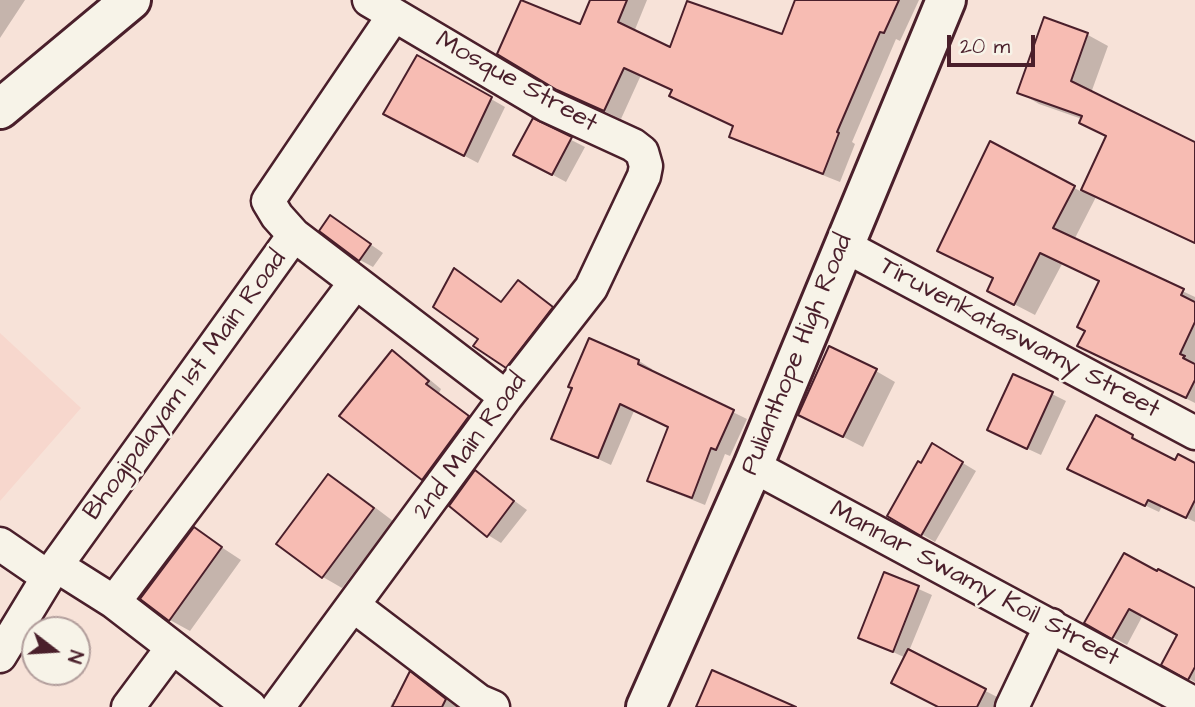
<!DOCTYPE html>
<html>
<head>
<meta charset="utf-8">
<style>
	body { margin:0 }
	#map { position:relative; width:1195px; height:707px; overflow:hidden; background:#f7e2d8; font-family:"Architects Daughter",sans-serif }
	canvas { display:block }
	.north { position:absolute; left:21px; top:616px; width:70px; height:70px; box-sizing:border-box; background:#f7f3e8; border:2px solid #b29e9c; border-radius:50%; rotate:107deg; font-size:19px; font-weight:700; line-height:28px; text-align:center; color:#4a1f2b }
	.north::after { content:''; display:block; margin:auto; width:24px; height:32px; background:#4a1f2b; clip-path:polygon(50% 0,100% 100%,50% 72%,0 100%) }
	.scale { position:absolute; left:947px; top:35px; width:88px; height:32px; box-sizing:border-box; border:4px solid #4a1f2b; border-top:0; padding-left:9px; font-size:21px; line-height:24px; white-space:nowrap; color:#4a1f2b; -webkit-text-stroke:5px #f7f3e8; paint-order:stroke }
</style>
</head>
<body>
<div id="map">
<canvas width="1195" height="707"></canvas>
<div class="north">N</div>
<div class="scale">20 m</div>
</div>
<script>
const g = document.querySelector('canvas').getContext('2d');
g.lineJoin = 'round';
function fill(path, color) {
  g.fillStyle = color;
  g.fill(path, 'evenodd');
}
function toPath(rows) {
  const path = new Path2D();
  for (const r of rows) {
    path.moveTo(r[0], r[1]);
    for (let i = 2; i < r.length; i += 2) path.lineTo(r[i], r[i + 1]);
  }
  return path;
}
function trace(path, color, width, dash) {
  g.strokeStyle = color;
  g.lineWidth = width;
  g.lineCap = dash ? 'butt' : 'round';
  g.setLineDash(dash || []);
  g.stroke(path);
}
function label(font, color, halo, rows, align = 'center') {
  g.font = font + ' "Architects Daughter",sans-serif';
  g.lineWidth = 5;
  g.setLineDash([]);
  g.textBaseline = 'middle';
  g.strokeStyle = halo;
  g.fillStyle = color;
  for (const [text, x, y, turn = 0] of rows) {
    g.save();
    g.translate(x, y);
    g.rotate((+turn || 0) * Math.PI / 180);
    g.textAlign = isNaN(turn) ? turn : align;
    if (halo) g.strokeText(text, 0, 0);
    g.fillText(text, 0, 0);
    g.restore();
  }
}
const built = toPath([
	[0,333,81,408,0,501]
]);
const shadow = toPath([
	[0,0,25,0,0,38],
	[592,0,647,0,634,32,671,49,783,37,797,0,919,0,900,41,896,39,852,142,855,144,840,182,747,145,731,136,734,126,673,91,641,75,621,119,575,98,499,54,581,26],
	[1045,19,1088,35,1108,46,1091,93,1195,144,1195,244,1096,197,1074,240,1195,297,1195,403,1079,345,1087,331,1101,282,1062,264,1035,315,1010,302,995,279,991,143,1082,192,1107,137,1081,122,1082,119,1039,104,1019,92],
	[418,57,505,107,478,163,399,121],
	[534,121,585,147,566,182,529,162],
	[331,217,383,253,373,267,360,260],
	[455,270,502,303,518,282,565,316,520,374,507,366,480,339],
	[392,353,406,360,441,389,439,393,482,425,436,487,423,479,341,416],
	[639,361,652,369,651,372,747,419,730,456,725,454,705,505,663,488,649,481,670,428,634,411,611,465,553,438],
	[876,371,895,382,863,447,820,425],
	[1052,394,1066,401,1041,455,1002,437],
	[1097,417,1146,444,1145,446,1176,462,1195,465,1195,522,1162,506,1159,512,1083,476],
	[933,445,976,471,935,542,889,515,922,466],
	[475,472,527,510,501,543,488,535],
	[329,476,348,487,393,521,342,588,323,577],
	[194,529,241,560,190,631,170,620,142,598],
	[885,574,932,595,909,651,999,698,994,707,940,707,906,658,860,637],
	[1158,574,1195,591,1195,682,1163,664,1179,634,1143,615,1127,645,1086,623],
	[410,674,423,681,457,707,390,707,394,699,397,700]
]);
const building = toPath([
	[521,0,580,24,590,0,627,0,618,22,670,47,687,1,782,34,795,0,899,0,884,33,880,32,837,132,839,133,823,174,729,137,733,126,669,96,672,90,624,68,604,111,557,90,497,54,521,0],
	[1044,17,1088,33,1071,81,1195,142,1195,243,1081,190,1106,136,1079,123,1082,116,1017,93,1044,17],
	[417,55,492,97,464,156,383,114,417,55],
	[533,118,572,137,552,175,513,155,533,118],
	[990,141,1075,186,1053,228,1184,289,1181,295,1195,302,1195,322,1180,354,1185,356,1183,358,1195,364,1195,380,1186,398,1077,346,1085,331,1077,327,1099,281,1040,253,1014,305,987,291,993,278,937,251,990,141],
	[330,215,371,244,359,261,319,231,330,215],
	[454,268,501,302,518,280,553,307,506,368,473,346,478,339,433,307,454,268],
	[589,338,639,360,638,364,734,410,716,450,711,448,692,498,647,481,668,427,620,404,598,458,551,439,572,388,568,387,589,338],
	[829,346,877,369,843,437,798,415,829,346],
	[392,350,429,381,426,384,469,416,422,480,339,416,392,350],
	[1013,374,1053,392,1027,449,987,430,1013,374],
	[1096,415,1133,435,1132,438,1175,460,1178,454,1195,463,1195,500,1186,518,1148,500,1145,506,1067,469,1096,415],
	[932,443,963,462,921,536,887,516,918,461,921,463,932,443],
	[475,470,514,501,487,537,449,506,475,470],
	[328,474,374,508,322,578,276,544,328,474],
	[194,527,222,547,169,621,140,599,194,527],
	[1124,553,1157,571,1158,569,1195,588,1195,667,1188,680,1161,665,1177,635,1129,609,1112,639,1084,623,1124,553],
	[884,572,919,586,893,652,858,638,884,572],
	[908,649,986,689,977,707,938,707,891,683,908,649],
	[712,670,796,707,696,707,712,670],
	[410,671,446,699,442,707,392,707,410,671]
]);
const street = toPath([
	[294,235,277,216,268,201,394,15],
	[843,245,1195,433],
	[753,466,1195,704],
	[0,544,48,577],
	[57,566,114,602,250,707],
	[114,602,355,283],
	[354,606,479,701,493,707],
	[0,656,48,577,294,235,506,397],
	[128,707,172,648],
	[278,707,506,397,591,288,644,176,646,166,642,152,633,145,548,106,369,0],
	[1012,707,1051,625]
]);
const secondary = toPath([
	[0,109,131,0],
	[646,707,753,466,946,0]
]);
const streetNames = [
	["Mosque Street",516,83,29],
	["Tiruvenkataswamy Street",1019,339,28],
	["Pulianthope High Road",798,355,-68],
	["Bhogipalayam 1st Main Road",186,386,-54],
	["2nd Main Road",471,447,-54],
	["Mannar Swamy Koil Street",974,585,28]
];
fill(built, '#f7d7cd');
fill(shadow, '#0003');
fill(building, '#f7bcb3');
trace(building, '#4a1f2b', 2);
trace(street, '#4a1f2b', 37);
trace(secondary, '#4a1f2b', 44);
trace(street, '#f7f3e8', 32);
trace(secondary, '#f7f3e8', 38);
label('26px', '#4a1f2b', '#f7f3e8', streetNames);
</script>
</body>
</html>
